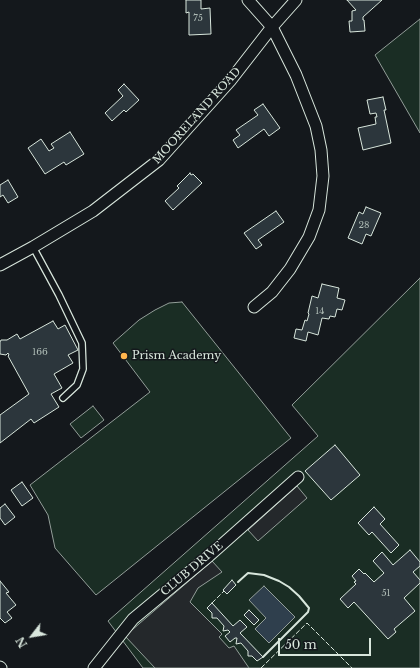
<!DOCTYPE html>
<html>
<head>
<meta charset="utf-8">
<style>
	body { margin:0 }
	#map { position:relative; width:420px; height:668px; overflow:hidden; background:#14181c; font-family:"Libre Baskerville",serif }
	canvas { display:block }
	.north { position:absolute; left:12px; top:616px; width:40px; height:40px; -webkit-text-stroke:3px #14181c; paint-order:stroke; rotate:239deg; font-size:11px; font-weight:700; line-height:16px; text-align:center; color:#d8e6dc }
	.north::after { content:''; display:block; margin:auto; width:14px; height:18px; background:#d8e6dc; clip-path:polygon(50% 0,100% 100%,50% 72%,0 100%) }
	.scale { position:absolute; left:278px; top:638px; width:93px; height:18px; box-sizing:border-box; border:2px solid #d8e6dc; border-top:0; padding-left:5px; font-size:12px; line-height:14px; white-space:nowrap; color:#d8e6dc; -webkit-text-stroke:3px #14181c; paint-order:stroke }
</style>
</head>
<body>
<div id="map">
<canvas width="420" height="668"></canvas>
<div class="north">N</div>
<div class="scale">50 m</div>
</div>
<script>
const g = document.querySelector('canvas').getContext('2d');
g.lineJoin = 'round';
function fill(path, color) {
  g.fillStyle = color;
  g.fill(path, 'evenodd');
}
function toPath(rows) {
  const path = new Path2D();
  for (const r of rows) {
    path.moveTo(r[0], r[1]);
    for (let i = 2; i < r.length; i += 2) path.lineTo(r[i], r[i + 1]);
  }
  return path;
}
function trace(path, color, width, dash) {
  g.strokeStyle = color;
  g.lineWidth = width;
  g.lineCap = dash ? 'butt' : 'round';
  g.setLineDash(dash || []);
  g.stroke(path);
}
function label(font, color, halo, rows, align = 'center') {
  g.font = font + ' "Libre Baskerville",serif';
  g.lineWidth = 3;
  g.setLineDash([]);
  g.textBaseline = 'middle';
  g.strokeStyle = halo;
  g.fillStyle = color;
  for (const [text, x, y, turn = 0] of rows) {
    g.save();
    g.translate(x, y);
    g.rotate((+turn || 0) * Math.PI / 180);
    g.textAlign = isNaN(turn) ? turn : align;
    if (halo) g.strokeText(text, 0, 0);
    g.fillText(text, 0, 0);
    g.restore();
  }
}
const green = toPath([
	[420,19,420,133,375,55,420,19],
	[420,278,420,668,143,668,108,621,318,436,292,405,420,278],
	[182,302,291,438,96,595,55,548,48,515,30,485,150,392,113,343,139,320,155,310,169,303,182,302],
	[93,406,104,420,81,438,70,424,93,406]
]);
const parking = toPath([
	[297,486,307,498,258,541,248,530,297,486],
	[212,561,222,572,198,588,190,602,222,634,219,637,229,648,234,646,249,668,155,668,125,636,212,561]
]);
const water = toPath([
	[264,586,295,617,269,643,255,629,266,618,249,600,264,586]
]);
const building = toPath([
	[186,0,201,0,201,9,210,8,211,34,189,35,189,12,186,13,186,0],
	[347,0,382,0,363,17,363,20,364,20,365,31,350,32,349,21,352,21,352,11,356,10,347,0],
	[124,84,139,100,126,112,124,110,112,121,105,113,123,96,118,90,124,84],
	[383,97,386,110,384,110,391,143,363,150,358,128,376,124,375,117,377,117,376,113,370,114,367,100,383,97],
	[263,104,280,128,269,136,264,129,238,148,233,140,240,135,236,130,258,115,254,110,263,104],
	[70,132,84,154,66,165,64,162,45,174,28,148,41,139,49,151,54,148,51,144,70,132],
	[190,173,191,175,193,174,202,183,173,210,165,201,179,188,177,186,190,173],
	[8,180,18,197,8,203,3,195,0,197,0,185,8,180],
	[366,207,381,213,371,236,366,234,362,244,348,238,359,212,363,214,366,207],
	[276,211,284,222,258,240,262,245,256,249,244,233,276,211],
	[322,284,339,288,337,298,345,300,342,310,337,309,335,317,330,316,329,319,322,318,318,335,308,332,306,341,294,338,296,329,302,330,305,320,307,321,309,314,308,313,312,296,318,298,322,284],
	[53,321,58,329,65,325,78,350,68,355,73,363,54,374,62,388,51,394,59,407,34,423,31,419,0,443,0,415,29,394,8,356,9,355,8,353,6,355,0,354,0,342,1,340,7,340,17,334,20,339,53,321],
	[335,445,360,475,331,500,305,471,335,445],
	[22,482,33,498,22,506,11,490,22,482],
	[5,504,15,517,5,525,0,518,0,508,5,504],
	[374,507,385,519,380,524,399,545,391,553,372,532,369,535,358,523,374,507],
	[410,550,420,562,420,566,413,572,420,580,420,583,404,598,415,611,394,629,396,632,388,639,354,602,348,608,340,599,356,584,354,582,356,581,352,576,359,569,364,574,365,573,374,582,384,573,373,561,382,552,393,565,410,550],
	[232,580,236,585,227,594,223,590,232,580],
	[0,581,9,592,6,593,16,605,7,612,12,618,5,623,0,618,0,581],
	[212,603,233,626,240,620,247,627,240,633,263,657,257,661,252,656,248,656,248,651,241,643,236,644,237,638,235,638,230,642,225,636,230,632,228,630,223,631,224,626,217,618,212,618,212,613,207,608,212,603],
	[249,610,259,620,254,625,244,615,249,610]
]);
const service = toPath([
	[33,247,59,295,82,343,83,369,77,385,63,398]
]);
const minor = toPath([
	[248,0,272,27,296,75,316,126,321,150,323,176,319,210,309,237,290,269,272,292,254,307],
	[0,265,33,247,93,211,159,160,230,81,272,27,296,0],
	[0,667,1,668],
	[94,668,133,619,209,556,298,477]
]);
const fence = toPath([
	[212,603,224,591],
	[261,668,307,623,352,668]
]);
const wall = toPath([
	[238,582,248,573,264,575,279,581,289,587,299,596,309,608,308,612,263,657]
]);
const markers = [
	[124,356,4,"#ffb74d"]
];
const numberNames = [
	["75",198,18],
	["28",364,225],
	["14",320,311],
	["166",40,352],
	["51",386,593]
];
const streetNames = [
	["MOORELAND ROAD",197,116,-48],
	["CLUB DRIVE",192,569,-40]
];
const poiNames = [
	["Prism Academy",132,356]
];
fill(green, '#1a2d24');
trace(green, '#939e99', 1);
fill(parking, '#24282b');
trace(parking, '#939e99', 1);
fill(water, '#2f3f4d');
trace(water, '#939e99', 1);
fill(building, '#2c363c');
trace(building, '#d8e6dc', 1);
trace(service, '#d8e6dc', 8);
trace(minor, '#d8e6dc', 13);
trace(service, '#14181c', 5.5);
trace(minor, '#14181c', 11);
trace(fence, '#d8e6dc', 1, [5, 2]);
trace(wall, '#d8e6dc', 2);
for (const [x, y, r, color] of markers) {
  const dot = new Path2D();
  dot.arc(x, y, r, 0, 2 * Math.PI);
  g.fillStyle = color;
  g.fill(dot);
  trace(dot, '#14181c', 1.5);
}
label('9px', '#adbab4', null, numberNames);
label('11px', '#d8e6dc', '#14181c', streetNames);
label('11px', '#d8e6dc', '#14181c', poiNames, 'left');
</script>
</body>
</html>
